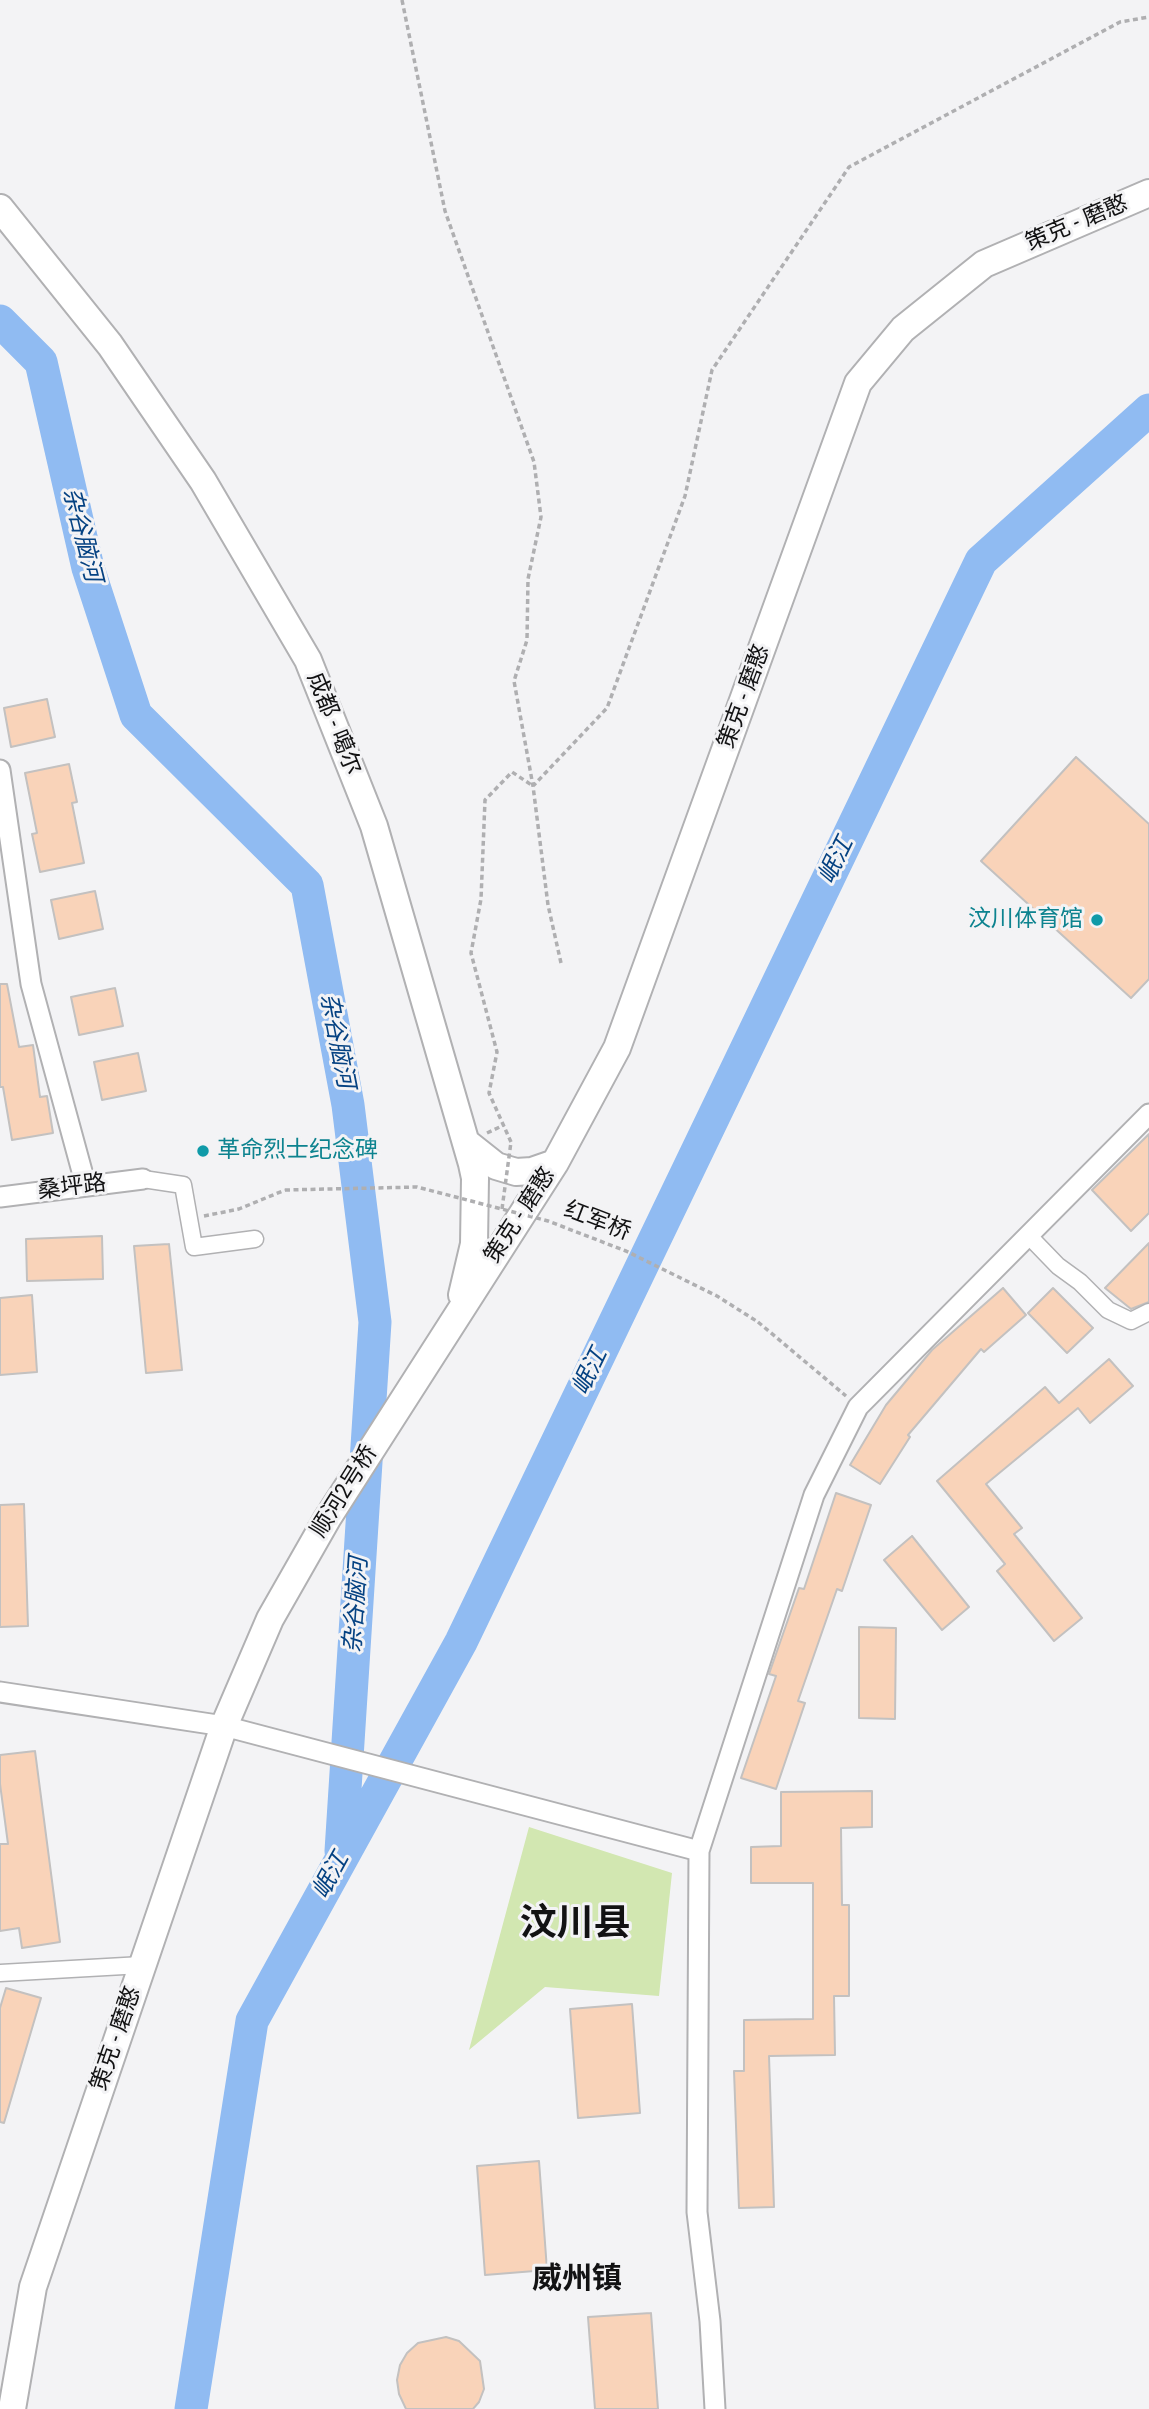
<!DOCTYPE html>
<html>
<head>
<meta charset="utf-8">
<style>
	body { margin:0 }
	canvas { display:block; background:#f3f3f5 }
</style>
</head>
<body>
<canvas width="1149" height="2409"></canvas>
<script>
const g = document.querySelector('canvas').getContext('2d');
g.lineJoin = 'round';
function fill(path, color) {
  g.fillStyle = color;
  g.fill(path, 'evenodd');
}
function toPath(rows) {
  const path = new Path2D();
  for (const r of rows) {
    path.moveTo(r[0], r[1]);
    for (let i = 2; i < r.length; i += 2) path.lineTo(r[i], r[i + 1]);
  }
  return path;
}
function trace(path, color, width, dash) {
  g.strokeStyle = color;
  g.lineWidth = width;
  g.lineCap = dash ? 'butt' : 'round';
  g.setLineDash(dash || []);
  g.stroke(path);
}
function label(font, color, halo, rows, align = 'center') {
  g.font = font + ' "Roboto Condensed","Noto Sans SC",sans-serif';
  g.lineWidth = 6;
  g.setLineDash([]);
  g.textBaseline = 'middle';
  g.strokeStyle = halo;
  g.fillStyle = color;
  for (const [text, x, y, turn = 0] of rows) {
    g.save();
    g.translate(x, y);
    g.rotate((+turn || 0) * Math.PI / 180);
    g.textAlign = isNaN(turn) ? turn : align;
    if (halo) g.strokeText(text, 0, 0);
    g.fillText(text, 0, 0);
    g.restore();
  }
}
const green = toPath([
	[529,1827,672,1873,659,1996,545,1987,469,2050]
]);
const river = toPath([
	[0,321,41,362,88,568,136,715,307,885,348,1105,375,1322,341,1851],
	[191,2409,252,2021,461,1642,981,561,1149,410]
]);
const building = toPath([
	[47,699,55,737,11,747,4,708,47,699],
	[1076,757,1149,824,1149,979,1131,998,981,861,1076,757],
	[69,764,77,802,72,803,84,863,40,872,32,834,37,833,25,773,69,764],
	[95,891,103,929,59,939,51,900,95,891],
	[0,984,7,984,19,1047,33,1045,40,1097,47,1096,53,1133,12,1140,3,1087,0,1087,0,984],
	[115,988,123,1026,79,1035,71,997,115,988],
	[138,1053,146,1091,102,1100,94,1062,138,1053],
	[1149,1134,1149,1213,1131,1231,1092,1190,1149,1134],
	[102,1236,103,1279,27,1281,26,1239,102,1236],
	[1149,1243,1149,1302,1131,1309,1105,1288,1149,1243],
	[169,1244,182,1370,146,1373,134,1246,169,1244],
	[1003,1288,1026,1315,984,1352,981,1349,908,1435,910,1437,880,1484,850,1465,886,1405,932,1350,1003,1288],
	[1053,1288,1093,1328,1067,1353,1028,1313,1053,1288],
	[32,1295,37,1372,0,1375,0,1298,32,1295],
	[1109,1359,1133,1386,1090,1423,1078,1408,986,1484,1022,1528,1014,1534,1082,1618,1054,1641,997,1571,1005,1564,937,1481,1045,1387,1059,1403,1109,1359],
	[836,1493,871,1505,842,1591,837,1589,798,1701,805,1703,776,1789,741,1778,776,1676,769,1674,799,1588,804,1589,836,1493],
	[24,1504,28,1626,0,1627,0,1505,24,1504],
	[912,1536,969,1607,942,1630,884,1560,912,1536],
	[859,1627,896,1628,895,1719,859,1718,859,1627],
	[35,1751,60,1942,22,1948,19,1928,0,1931,0,1844,8,1844,0,1784,0,1755,35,1751],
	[872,1791,872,1827,841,1828,842,1905,849,1905,849,1996,834,1996,835,2055,769,2056,774,2207,739,2208,734,2071,744,2071,744,2020,813,2019,813,1883,751,1883,751,1847,781,1846,781,1792,872,1791],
	[6,1988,41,1998,4,2123,0,2122,0,2008,6,1988],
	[632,2004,640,2113,578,2118,570,2009,632,2004],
	[539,2161,547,2270,485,2275,477,2166,539,2161],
	[651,2313,658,2409,595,2409,588,2317,651,2313],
	[446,2337,459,2341,480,2361,484,2389,479,2402,473,2409,406,2409,399,2394,397,2380,400,2365,407,2353,418,2343,446,2337]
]);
const path = toPath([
	[402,0,445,211,534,462,541,517,528,579,527,640,514,681,533,786],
	[561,963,548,905,533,786,607,708,685,496,712,370,849,167,1120,22,1149,17],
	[487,1133,504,1125],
	[511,1142,489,1093,497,1052,471,953,481,899,485,800,512,772,533,786],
	[204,1216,239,1209,285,1190],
	[758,1322,846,1396]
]);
const minor = toPath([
	[143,1179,183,1185,194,1247,255,1239],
	[1028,1235,1058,1266,1080,1282,1108,1310,1131,1321,1149,1312],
	[0,1973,142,1965]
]);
const tertiary = toPath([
	[0,770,31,984,86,1186],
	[0,1197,143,1179],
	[0,1692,224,1726,699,1851],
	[715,2409,710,2321,697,2212,699,1851,814,1495,858,1407,1149,1114]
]);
const trunk = toPath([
	[0,208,110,345,203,481,308,660,374,826,472,1164,475,1178,474,1244,462,1295],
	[467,1143,496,1166,516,1172,532,1171,555,1163],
	[12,2409,33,2287,224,1726,270,1619,327,1519,555,1163,617,1048,858,383,903,329,984,264,1149,193]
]);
const pathBridge = toPath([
	[285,1190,417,1187,548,1221,626,1251,717,1296,758,1322],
	[502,1209,511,1142]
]);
const markers = [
	[1097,920,7,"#0f9aa8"],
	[203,1151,7,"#0f9aa8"]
];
const streetNames = [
	["策克 - 磨憨",1077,224,-23],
	["策克 - 磨憨",745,697,-70],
	["成都 - 噶尔",333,724,68],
	["桑坪路",72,1188,-7],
	["策克 - 磨憨",521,1216,-57],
	["红军桥",597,1222,21],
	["顺河2号桥",345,1492,-58],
	["策克 - 磨憨",117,2039,-71]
];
const cultureNames = [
	["汶川体育馆",1083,920],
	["革命烈士纪念碑",217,1151,"left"]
];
const waterNames = [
	["杂谷脑河",81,535,76],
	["岷江",837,861,-64],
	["杂谷脑河",336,1041,79],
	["岷江",591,1372,-64],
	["杂谷脑河",357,1605,-86],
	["岷江",332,1876,-61]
];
const districtNames = [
	["威州镇",577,2280]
];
const townNames = [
	["汶川县",575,1926]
];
fill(green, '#d2e7b1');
trace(river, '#90bbf2', 33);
fill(building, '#f9d3b9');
trace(building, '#c3c1c0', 2);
trace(minor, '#b1b1b3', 19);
trace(tertiary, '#b1b1b3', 23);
trace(trunk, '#b1b1b3', 30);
trace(path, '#afafb1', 3.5, [5, 3.5]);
trace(minor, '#fff', 16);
trace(tertiary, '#fff', 19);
trace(trunk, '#fff', 26);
trace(pathBridge, '#afafb1', 3.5, [5, 3.5]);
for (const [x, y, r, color] of markers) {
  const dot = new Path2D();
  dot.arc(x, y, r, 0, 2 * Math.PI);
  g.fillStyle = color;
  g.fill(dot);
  trace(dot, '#f3f3f5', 2.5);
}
label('23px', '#121213', '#f3f3f5', streetNames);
label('23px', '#0d838f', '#f3f3f5', cultureNames, 'right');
label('italic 24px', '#054282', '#f3f3f5', waterNames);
label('bold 30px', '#121213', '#f3f3f5', districtNames);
label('bold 37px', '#121213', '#f3f3f5', townNames);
</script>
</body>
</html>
